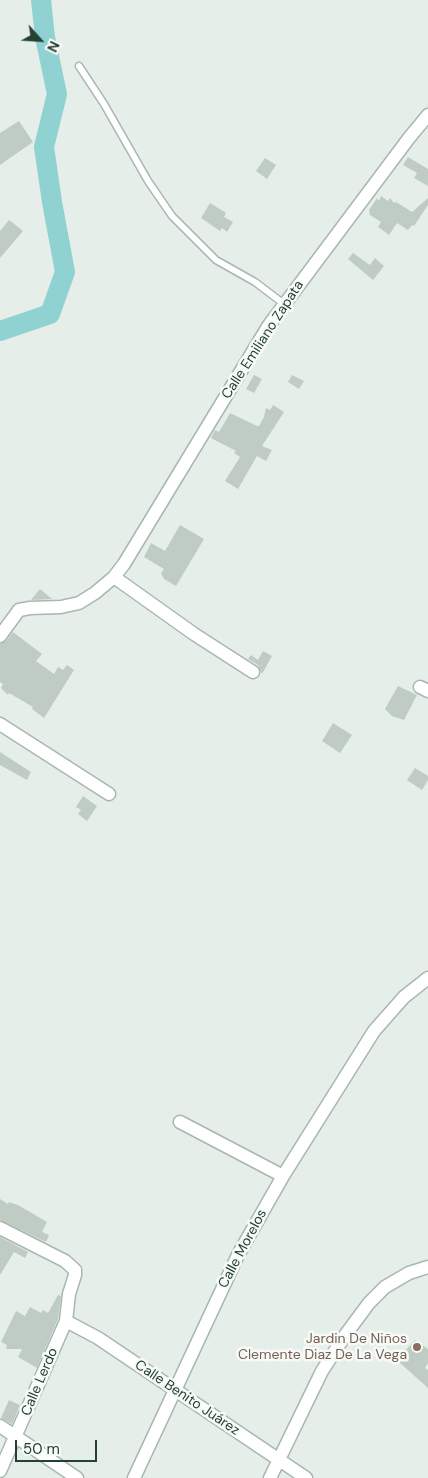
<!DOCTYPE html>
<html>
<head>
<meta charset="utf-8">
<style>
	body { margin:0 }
	#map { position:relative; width:428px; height:1478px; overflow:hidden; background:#e6eee9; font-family:"DM Sans",sans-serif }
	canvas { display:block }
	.north { position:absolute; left:15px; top:15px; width:50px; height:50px; -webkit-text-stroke:4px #f7fbf8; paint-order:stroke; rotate:116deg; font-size:14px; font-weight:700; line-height:20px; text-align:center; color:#254134 }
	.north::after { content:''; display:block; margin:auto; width:18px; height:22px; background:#254134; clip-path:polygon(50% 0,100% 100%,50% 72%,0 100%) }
	.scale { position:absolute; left:15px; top:1440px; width:82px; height:22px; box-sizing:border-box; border:2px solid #254134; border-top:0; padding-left:6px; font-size:15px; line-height:18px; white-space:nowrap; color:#254134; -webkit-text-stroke:4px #f7fbf8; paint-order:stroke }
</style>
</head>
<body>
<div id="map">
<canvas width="428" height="1478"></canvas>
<div class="north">N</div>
<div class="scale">50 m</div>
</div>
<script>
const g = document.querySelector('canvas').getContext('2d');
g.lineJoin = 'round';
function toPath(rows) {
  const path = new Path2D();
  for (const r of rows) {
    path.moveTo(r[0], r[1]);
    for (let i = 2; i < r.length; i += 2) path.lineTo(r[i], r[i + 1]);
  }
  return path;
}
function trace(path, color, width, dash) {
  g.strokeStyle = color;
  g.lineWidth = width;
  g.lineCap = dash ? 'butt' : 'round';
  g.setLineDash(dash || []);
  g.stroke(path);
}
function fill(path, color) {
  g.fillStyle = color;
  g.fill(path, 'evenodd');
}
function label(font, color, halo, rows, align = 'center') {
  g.font = font + ' "DM Sans",sans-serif';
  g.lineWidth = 5;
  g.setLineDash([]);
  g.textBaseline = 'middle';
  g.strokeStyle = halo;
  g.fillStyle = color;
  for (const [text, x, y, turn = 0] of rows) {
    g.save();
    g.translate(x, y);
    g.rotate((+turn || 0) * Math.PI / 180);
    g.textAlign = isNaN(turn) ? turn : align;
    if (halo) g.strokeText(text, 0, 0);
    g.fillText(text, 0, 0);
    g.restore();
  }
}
const river = toPath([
	[0,331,50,314,65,272,52,202,44,147,57,94,45,37,41,0]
]);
const building = toPath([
	[19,121,33,142,0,165,0,133],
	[408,157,428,169,428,186,414,178,417,173,403,165],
	[265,158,276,165,267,179,256,171],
	[381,196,388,201,390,198,394,203,396,202,412,212,428,198,428,205,414,226,412,225,408,230,397,223,389,235,378,227,381,222,370,215,369,210,377,198,379,201],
	[210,203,226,213,224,217,233,222,227,232,222,228,220,231,201,218],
	[9,220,23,231,0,258,0,231],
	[353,253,370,265,375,258,384,266,373,280,348,259],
	[254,375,262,379,254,393,246,389],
	[292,375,304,381,299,389,288,382],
	[273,405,284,412,262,446,272,450,266,461,257,456,238,489,225,481,240,457,234,453,236,451,211,438,215,430,219,432,230,413,257,426,259,426,264,417,266,408,270,410],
	[180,525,204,539,176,586,164,579,161,573,164,569,144,557,151,543,165,551],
	[40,589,52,599,31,600],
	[13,632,42,654,36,661,54,674,58,667,63,670,67,665,74,670,44,718,32,709,33,707,9,693,8,695,1,688,3,684,0,682,0,644,6,641],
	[263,651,272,656,262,674,258,665,248,659,251,655,258,660],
	[398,686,417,695,404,720,392,716,385,709],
	[333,723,352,735,340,753,322,741],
	[0,752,31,772,27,780,0,765],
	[415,768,428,776,428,780,422,790,407,780],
	[83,796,97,806,87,821,78,814,81,810,76,807],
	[0,1199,8,1204,9,1202,18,1205,47,1222,42,1232,49,1235,46,1242,0,1220],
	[0,1237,28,1252,25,1258,14,1252,0,1275],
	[58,1295,61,1296,58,1319,37,1368,18,1357,22,1349,6,1349,7,1345,1,1342,16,1311,25,1316,30,1307,41,1313,43,1310,48,1313],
	[415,1340,428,1349,428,1363,425,1368,428,1370,428,1388,399,1362,408,1352,406,1350],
	[9,1400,20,1405,12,1424,1,1418]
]);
const service = toPath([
	[79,66,104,104,148,181,172,216,216,260,255,282,284,304]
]);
const minor = toPath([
	[114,577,194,634,253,672],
	[0,636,19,610,30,608,61,607,79,603,95,593,114,577,124,564,269,325,409,138,428,115],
	[420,687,428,691],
	[0,724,109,794],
	[180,1122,283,1176],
	[0,1228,65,1261,75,1270,75,1275,69,1294,66,1321,0,1471],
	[66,1321,98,1338,306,1478],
	[0,1426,77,1478],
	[134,1478,238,1255,283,1176,374,1031,404,997,428,978],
	[270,1478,322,1371,346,1334,369,1303,385,1287,409,1273,428,1267]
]);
const markers = [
	[417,1347,5,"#8d6e63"]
];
const streetNames = [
	["Calle Emiliano Zapata",263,340,-57],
	["Calle Morelos",243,1249,-62],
	["Calle Lerdo",40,1382,-67],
	["Calle Benito Juárez",187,1398,34]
];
const educationNames = [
	["Jardin De Niños",407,1339],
	["Clemente Diaz De La Vega",407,1355]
];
trace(river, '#8fd2d1', 20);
fill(building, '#beccc4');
trace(service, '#a8b7af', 9);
trace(minor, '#a8b7af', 15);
trace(service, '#fff', 6);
trace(minor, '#fff', 12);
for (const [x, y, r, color] of markers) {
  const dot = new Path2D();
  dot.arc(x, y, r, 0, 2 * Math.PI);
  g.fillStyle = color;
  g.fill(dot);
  trace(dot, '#f7fbf8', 2);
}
label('14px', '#254134', '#f7fbf8', streetNames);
label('14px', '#785e54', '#f7fbf8', educationNames, 'right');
</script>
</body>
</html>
